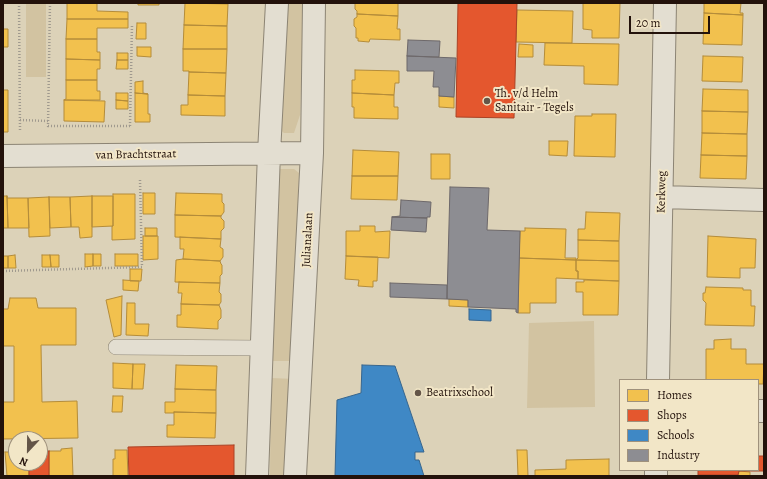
<!DOCTYPE html>
<html>
<head>
<meta charset="utf-8">
<style>
	body { margin:0 }
	#map { position:relative; width:767px; height:479px; overflow:hidden; background:#dcd2b8; font-family:Alegreya,serif }
	canvas { display:block }
	.frame { position:absolute; inset:0; border:4px solid #23120b; pointer-events:none }
	.legend { position:absolute; left:619px; top:379px; width:140px; height:92px; box-sizing:border-box; background:#f2e6c7; border:1px solid #9f917c; margin:0; padding:5px 7px; list-style:none; font-size:12px; color:#23120b }
	.legend li { display:flex; align-items:center; gap:8px; height:20px }
	.legend b { width:20px; border:1px solid #9f917c }
	.north { position:absolute; left:8px; top:431px; width:40px; height:40px; box-sizing:border-box; background:#f2e6c7; border:1px solid #9f917c; border-radius:50%; rotate:202deg; font-size:11px; font-weight:700; line-height:16px; text-align:center; color:#23120b }
	.north::after { content:''; display:block; margin:auto; width:14px; height:18px; background:#645548; clip-path:polygon(50% 0,100% 100%,50% 72%,0 100%) }
	.scale { position:absolute; left:629px; top:16px; width:81px; height:18px; box-sizing:border-box; border:2px solid #23120b; border-top:0; padding-left:5px; font-size:12px; line-height:14px; white-space:nowrap; color:#23120b; -webkit-text-stroke:3px #f2e6c7; paint-order:stroke }
</style>
</head>
<body>
<div id="map">
<canvas width="767" height="479"></canvas>
<div class="frame"></div>
<ul class="legend">
<li><b style="height:11px;background:#f2c14e"></b>Homes</li>
<li><b style="height:11px;background:#e4572e"></b>Shops</li>
<li><b style="height:11px;background:#3f88c5"></b>Schools</li>
<li><b style="height:11px;background:#8d8d92"></b>Industry</li>
</ul>
<div class="north">N</div>
<div class="scale">20 m</div>
</div>
<script>
const g = document.querySelector('canvas').getContext('2d');
g.lineJoin = 'round';
function fill(path, color) {
  g.fillStyle = color;
  g.fill(path, 'evenodd');
}
function toPath(rows) {
  const path = new Path2D();
  for (const r of rows) {
    path.moveTo(r[0], r[1]);
    for (let i = 2; i < r.length; i += 2) path.lineTo(r[i], r[i + 1]);
  }
  return path;
}
function trace(path, color, width, dash) {
  g.strokeStyle = color;
  g.lineWidth = width;
  g.lineCap = dash ? 'butt' : 'round';
  g.setLineDash(dash || []);
  g.stroke(path);
}
function label(font, color, halo, rows, align = 'center') {
  g.font = font + ' Alegreya,serif';
  g.lineWidth = 4;
  g.setLineDash([]);
  g.textBaseline = 'middle';
  g.strokeStyle = halo;
  g.fillStyle = color;
  for (const [text, x, y, turn = 0] of rows) {
    g.save();
    g.translate(x, y);
    g.rotate((+turn || 0) * Math.PI / 180);
    g.textAlign = isNaN(turn) ? turn : align;
    if (halo) g.strokeText(text, 0, 0);
    g.fillText(text, 0, 0);
    g.restore();
  }
}
const green = toPath([
	[26,3,46,3,46,77,26,77],
	[283,3,304,3,300,115,294,133,284,133,278,128],
	[280,169,294,169,299,173,294,361,271,361,277,173],
	[594,321,595,407,527,408,529,323],
	[271,378,294,379,290,476,270,476]
]);
const homes = toPath([
	[67,3,97,3,97,11,128,12,128,19,67,19,67,3],
	[138,3,159,3,159,5,138,5,138,3],
	[185,3,228,4,227,26,184,25,185,3],
	[355,3,401,3,398,3,398,16,357,14,357,11,355,9,355,3],
	[583,3,620,3,619,38,592,38,592,30,583,29,583,3],
	[704,3,741,3,740,13,743,13,743,15,704,13,704,3],
	[517,10,573,11,572,43,516,42,517,10],
	[704,13,743,15,742,45,703,44,704,13],
	[357,14,398,16,397,29,400,29,400,40,370,39,369,42,358,41,358,38,356,38,356,28,354,26,354,19,357,17,357,14],
	[67,19,128,19,128,28,97,28,97,39,66,39,67,19],
	[137,23,146,23,146,39,136,39,137,23],
	[184,25,227,26,227,49,183,49,184,25],
	[3,29,8,29,8,47,3,47,3,29],
	[66,39,97,39,97,52,100,52,100,60,66,59,66,39],
	[545,43,619,44,618,85,584,84,584,66,544,65,545,43],
	[519,44,533,45,533,57,518,57,519,44],
	[137,47,151,47,151,57,137,56,137,47],
	[183,49,227,49,226,73,189,72,189,71,183,71,183,49],
	[117,53,128,53,128,60,117,60,117,53],
	[703,56,743,57,742,82,702,81,703,56],
	[66,59,100,60,100,69,97,69,97,80,66,80,66,59],
	[117,60,128,60,128,69,116,69,117,60],
	[355,70,399,71,399,83,395,83,394,95,352,93,352,80,355,80,355,70],
	[189,72,226,73,225,96,188,95,189,72],
	[66,80,97,80,97,91,100,91,100,100,64,100,66,99,66,80],
	[143,81,143,93,148,94,135,93,135,82,143,81],
	[703,89,748,90,748,112,702,111,703,89],
	[3,90,8,90,8,132,3,132,3,90],
	[116,93,128,93,128,101,116,100,116,93],
	[135,93,148,94,148,114,150,114,150,122,135,122,135,93],
	[352,93,394,95,394,107,398,107,398,119,354,118,354,107,352,107,352,93],
	[188,95,225,96,225,116,181,115,181,105,188,105,188,95],
	[439,96,454,97,454,108,439,107,439,96],
	[64,100,105,101,104,122,64,121,64,100],
	[116,100,128,101,128,109,116,109,116,100],
	[702,111,748,112,747,134,702,133,702,111],
	[592,114,616,114,615,157,574,156,575,116,592,116,592,114],
	[702,133,747,134,747,156,701,155,702,133],
	[549,141,568,141,567,156,549,155,549,141],
	[353,150,399,152,398,176,352,176,353,150],
	[431,154,450,154,450,179,431,179,431,154],
	[701,155,747,156,746,179,700,178,701,155],
	[352,176,398,176,397,200,351,199,352,176],
	[143,193,155,193,155,214,143,214,143,193],
	[176,193,222,194,222,202,224,204,224,212,221,216,175,215,176,193],
	[113,194,135,194,135,239,112,240,112,226,113,226,113,194],
	[3,196,7,196,8,228,3,228,3,196],
	[7,196,7,198,28,198,29,228,8,228,7,196],
	[92,196,92,237,80,238,79,227,71,227,70,197,92,196],
	[92,196,113,196,113,226,92,227,92,196],
	[49,197,70,197,71,227,50,228,49,197],
	[49,197,50,236,29,237,28,198,49,197],
	[586,212,620,213,619,241,578,240,578,229,585,229,586,212],
	[175,215,221,216,221,218,224,221,224,228,221,231,221,239,175,237,175,215],
	[360,226,375,226,375,232,390,231,389,258,346,256,346,231,360,231,360,226],
	[145,228,157,228,157,236,145,236,145,228],
	[525,228,566,229,565,258,576,258,576,260,519,258,520,231,525,231,525,228],
	[143,236,158,236,158,259,143,260,143,236],
	[708,236,756,239,755,268,740,268,740,278,707,277,708,236],
	[180,237,221,239,220,247,223,249,223,257,220,261,183,259,184,249,180,249,180,237],
	[578,240,619,241,619,261,576,260,578,258,578,240],
	[85,254,93,254,93,266,85,267,85,254],
	[93,254,101,254,101,266,93,266,93,254],
	[115,254,138,254,138,266,115,266,115,254],
	[15,255,16,268,8,268,8,256,15,255],
	[42,255,50,255,51,267,42,267,42,255],
	[50,255,59,255,59,267,51,267,50,255],
	[3,256,8,256,8,268,3,268,3,256],
	[346,256,378,257,377,281,373,281,373,287,358,286,359,280,345,279,346,256],
	[519,258,576,260,576,271,578,271,578,279,556,278,556,303,530,303,530,313,518,313,519,258],
	[183,259,220,261,221,264,222,265,222,274,220,276,220,283,175,282,176,260,183,259],
	[576,260,619,261,619,281,578,279,578,271,576,271,576,260],
	[130,269,142,269,141,281,130,281,130,269],
	[123,280,139,281,138,291,123,290,123,280],
	[584,280,619,281,618,315,583,315,583,292,576,292,576,282,584,282,584,280],
	[179,282,220,283,219,292,221,294,221,302,219,305,181,304,182,293,178,293,179,282],
	[706,287,743,288,743,290,751,290,751,306,755,306,754,326,705,325,706,303,703,300,703,293,705,293,706,287],
	[122,296,121,335,114,337,106,300,122,296],
	[10,298,36,298,38,308,76,308,76,345,41,345,42,402,77,401,78,438,3,439,3,402,14,402,14,346,3,346,3,309,8,309,10,298],
	[449,299,468,300,468,307,449,306,449,299],
	[127,303,135,303,135,324,149,324,148,336,126,335,127,303],
	[181,304,219,305,221,310,221,318,218,321,218,329,177,327,177,315,181,315,181,304],
	[731,339,731,349,746,349,746,364,764,364,763,384,758,384,758,380,706,380,706,349,714,349,714,340,731,339],
	[113,363,133,364,132,389,113,388,113,363],
	[133,364,145,364,143,389,132,389,133,364],
	[176,365,217,366,216,390,175,389,176,365],
	[175,389,216,390,216,413,174,412,174,413,165,413,165,402,175,402,175,389],
	[113,396,123,396,122,412,112,412,113,396],
	[174,412,216,413,215,438,167,437,167,425,174,425,174,412],
	[72,448,73,476,49,476,49,451,61,451,61,449,72,448],
	[115,450,127,450,128,476,113,476,113,459,115,459,115,450],
	[517,450,527,450,528,476,518,476,517,450],
	[5,452,16,452,16,463,29,463,29,476,7,476,5,452],
	[609,459,609,476,535,476,535,470,566,469,566,460,609,459],
	[739,471,750,472,750,476,698,476,698,475,738,475,739,471]
]);
const shops = toPath([
	[458,3,517,3,514,118,456,117,458,3],
	[234,445,234,476,129,476,128,447,234,445],
	[49,451,49,476,29,476,29,463,40,463,40,452,49,451],
	[758,456,764,456,764,471,739,471,738,475,698,475,698,470,758,470,758,456]
]);
const schools = toPath([
	[469,309,491,310,491,321,469,320,469,309],
	[362,365,395,366,424,452,415,452,415,460,419,460,424,476,335,476,337,400,361,393,362,365]
]);
const industry = toPath([
	[408,40,440,41,439,57,407,56,408,40],
	[407,56,456,58,454,97,439,96,439,87,433,87,434,71,407,71,407,56],
	[450,187,489,188,487,230,520,231,518,313,516,312,516,309,468,307,468,300,447,299,450,187],
	[401,200,431,202,430,217,427,217,427,218,392,217,400,216,401,200],
	[392,217,427,218,426,232,391,230,392,217],
	[390,283,447,285,447,299,390,297,390,283]
]);
const path = toPath([
	[19,3,20,130],
	[50,3,48,126,130,126],
	[20,120,48,121],
	[130,126,132,24],
	[3,271,142,267,140,180]
]);
const lane = toPath([
	[116,347,262,348]
]);
const street = toPath([
	[3,156,312,153],
	[662,197,764,200],
	[658,380,665,3],
	[758,411,764,411],
	[257,476,269,153,277,3],
	[295,476,312,153,314,3],
	[656,476,656,470]
]);
const markers = [
	[487,101,4,"#645548"],
	[418,393,4,"#645548"]
];
const poiNames = [
	["Th. v/d Helm",495,94],
	["Sanitair - Tegels",495,108],
	["Beatrixschool",426,393]
];
const streetNames = [
	["van Brachtstraat",136,155,-1],
	["Kerkweg",662,192,-89],
	["Julianalaan",308,240,-87]
];
fill(green, '#d2c3a1');
fill(homes, '#f2c14e');
trace(homes, '#b48c3a', 1);
fill(shops, '#e4572e');
trace(shops, '#aa4224', 1);
fill(schools, '#3f88c5');
trace(schools, '#37658d', 1);
fill(industry, '#8d8d92');
trace(industry, '#6d686a', 1);
trace(lane, '#8c8474', 16);
trace(street, '#8c8474', 24);
trace(path, '#9f998e', 2.5, [1, 2]);
trace(lane, '#e3ded1', 15);
trace(street, '#e3ded1', 22);
for (const [x, y, r, color] of markers) {
  const dot = new Path2D();
  dot.arc(x, y, r, 0, 2 * Math.PI);
  g.fillStyle = color;
  g.fill(dot);
  trace(dot, '#f2e6c7', 1.5);
}
label('12px', '#23120b', '#f2e6c7', poiNames, 'left');
label('12px', '#23120b', '#f2e6c7', streetNames);
</script>
</body>
</html>
